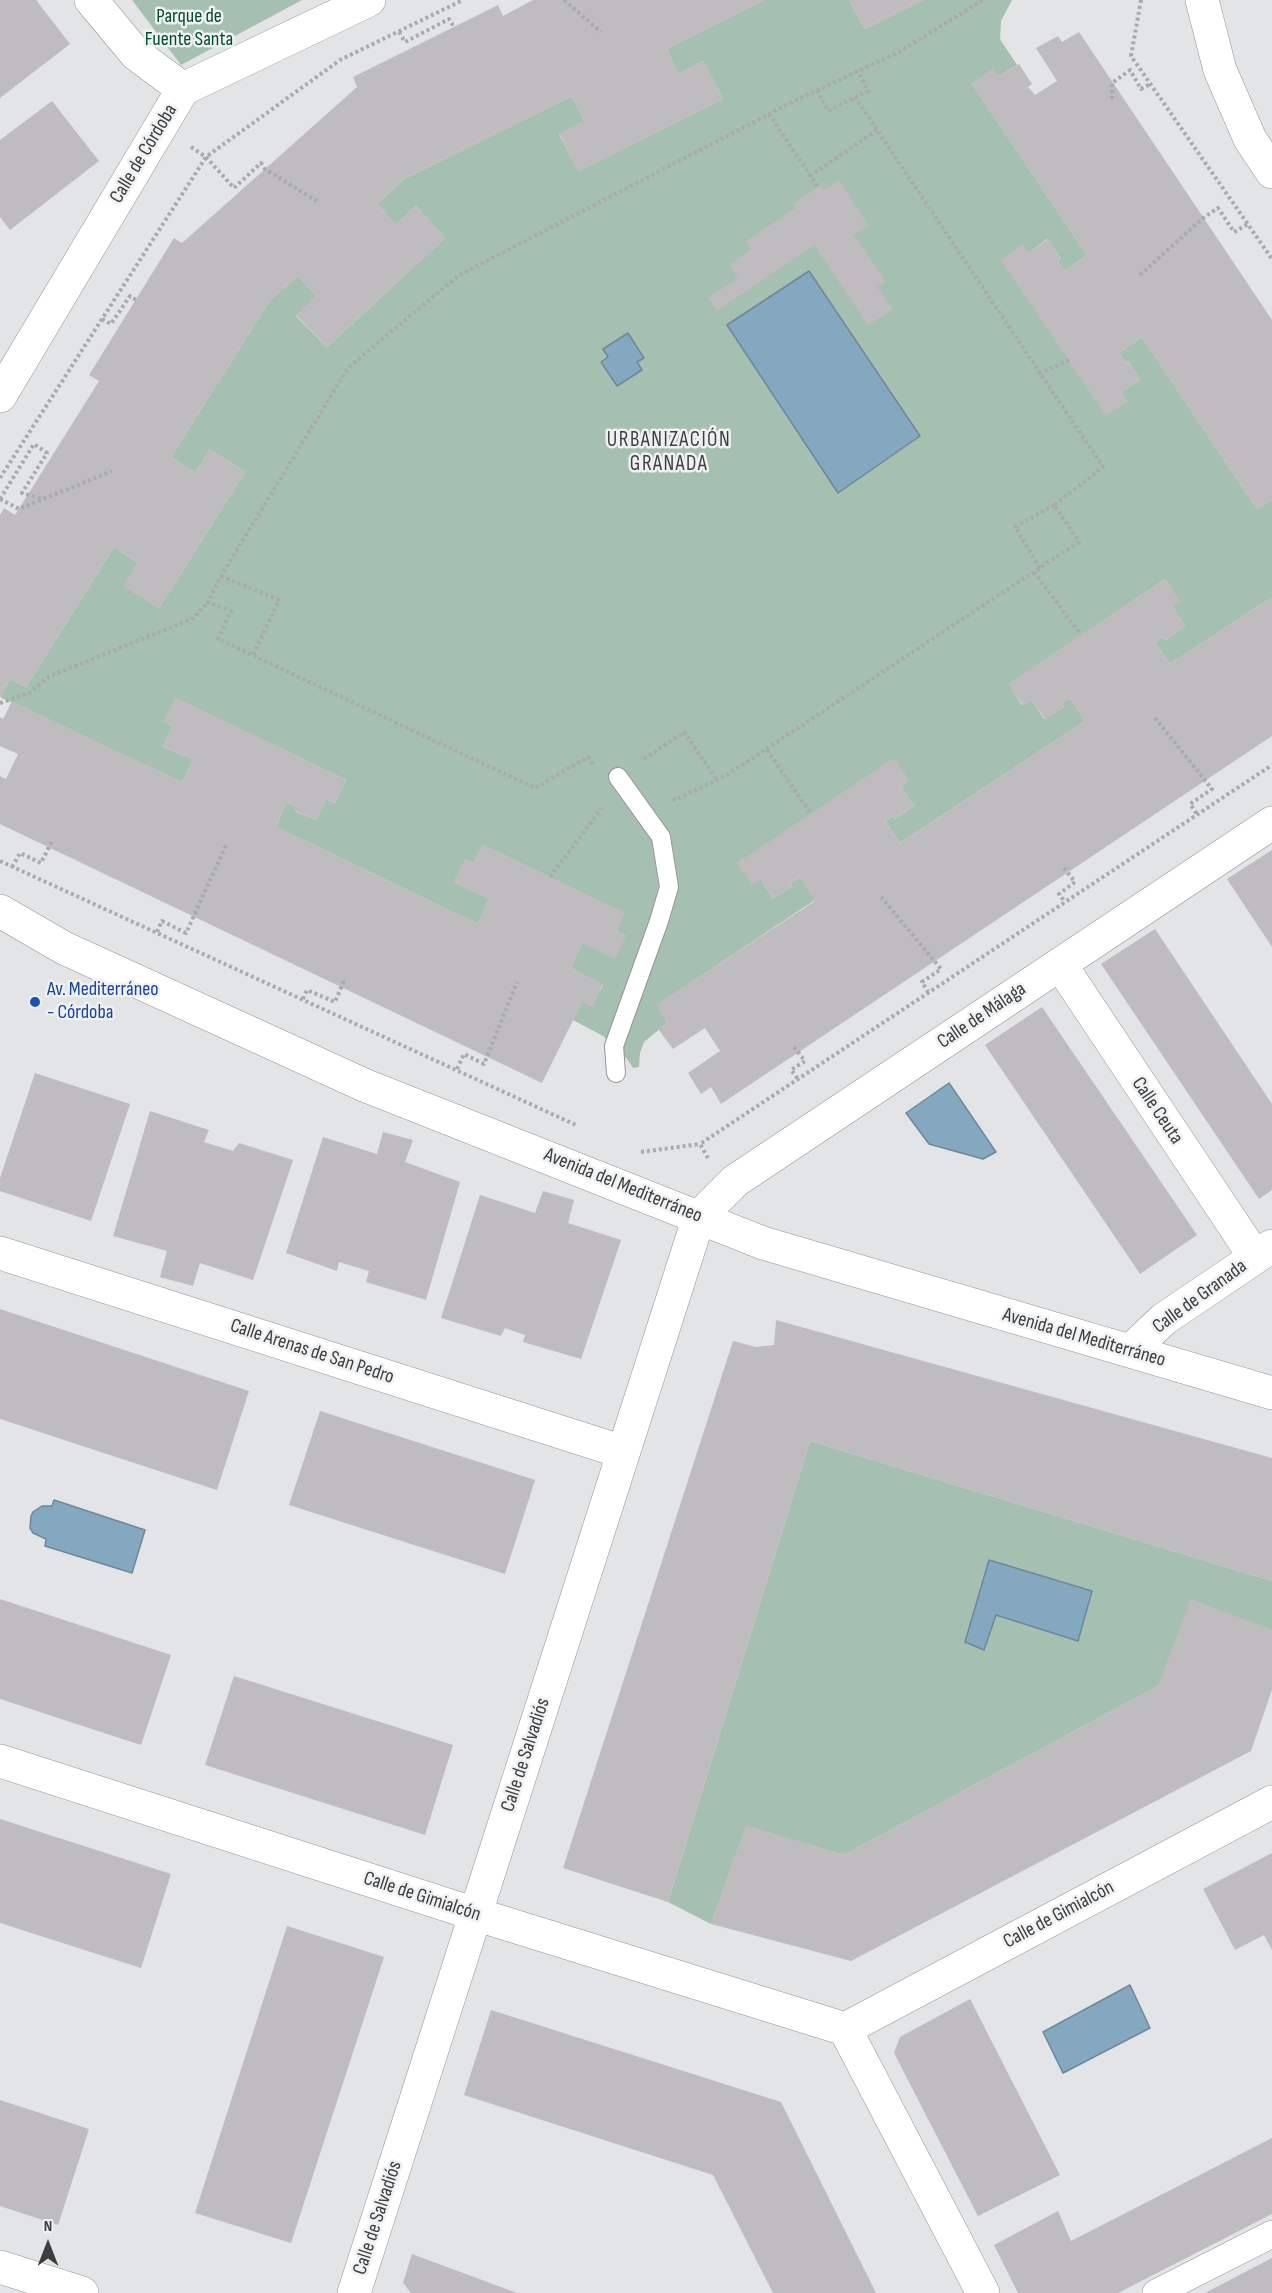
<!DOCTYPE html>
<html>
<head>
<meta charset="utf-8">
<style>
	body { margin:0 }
	#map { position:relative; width:1272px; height:2293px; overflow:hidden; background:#e2e4e6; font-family:"Sofia Sans Condensed",sans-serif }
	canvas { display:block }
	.north { position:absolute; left:18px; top:2215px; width:60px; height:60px; -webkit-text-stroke:4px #eff1f3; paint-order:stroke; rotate:0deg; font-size:16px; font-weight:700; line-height:24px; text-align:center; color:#3c3d3e }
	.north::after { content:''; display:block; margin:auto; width:21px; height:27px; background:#3c3d3e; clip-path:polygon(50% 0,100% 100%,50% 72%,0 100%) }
</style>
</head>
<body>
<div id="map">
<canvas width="1272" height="2293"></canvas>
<div class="north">N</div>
</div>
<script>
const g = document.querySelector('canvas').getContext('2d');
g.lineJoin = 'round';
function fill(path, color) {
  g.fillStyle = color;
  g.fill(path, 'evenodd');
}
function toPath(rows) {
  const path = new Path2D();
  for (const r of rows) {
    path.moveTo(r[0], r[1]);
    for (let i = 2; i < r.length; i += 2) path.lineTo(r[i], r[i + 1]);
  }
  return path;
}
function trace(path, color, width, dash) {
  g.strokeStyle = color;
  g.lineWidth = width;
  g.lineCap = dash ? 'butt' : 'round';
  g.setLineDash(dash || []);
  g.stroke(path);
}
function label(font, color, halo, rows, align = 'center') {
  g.font = font + ' "Sofia Sans Condensed",sans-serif';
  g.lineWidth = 5;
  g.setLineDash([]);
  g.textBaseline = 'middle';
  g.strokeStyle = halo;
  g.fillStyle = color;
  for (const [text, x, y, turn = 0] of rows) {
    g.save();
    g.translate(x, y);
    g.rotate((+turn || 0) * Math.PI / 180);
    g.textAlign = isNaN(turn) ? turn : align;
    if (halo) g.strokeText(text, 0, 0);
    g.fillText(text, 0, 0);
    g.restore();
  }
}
const green = toPath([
	[132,0,302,0,181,65],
	[765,0,849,0,865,29,923,0,1012,0,1001,21,1000,39,1017,65,998,77,993,69,972,84,1087,255,1064,271,1058,262,1061,259,1047,239,1029,253,1002,260,1127,401,1121,392,1140,380,1128,361,1126,363,1119,353,1142,337,1257,509,1272,500,1272,597,1170,664,1155,642,1163,637,1166,640,1185,626,1172,606,1179,601,1165,579,1009,684,1022,705,1032,700,1044,719,1064,707,1062,703,1070,698,1085,721,900,843,885,821,892,816,895,819,914,806,901,786,909,780,752,885,761,879,773,899,792,886,791,883,800,877,815,900,657,1005,667,1023,644,1042,640,1053,639,1067,633,1068,627,1059,603,1036,573,1020,582,1002,592,1006,603,985,571,968,582,943,626,936,616,931,624,913,483,845,474,863,465,860,454,882,489,899,478,924,276,827,286,802,296,807,295,811,316,820,326,799,335,803,346,780,176,698,164,721,173,726,163,747,193,759,182,782,0,697,10,679,26,687,114,547,138,563,124,586,159,608,245,472,210,449,195,473,171,457,270,300,298,276,317,296,296,316,327,347,445,238,416,206,396,225,377,204,404,179,572,96,584,121,559,134,578,171,723,99,703,61,678,74,667,49],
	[810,1441,1272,1581,1272,1630,1158,1686,844,1855,746,1826,711,1924,668,1902]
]);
const water = toPath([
	[809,271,920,436,838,493,727,325,809,271],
	[628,333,644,358,637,362,642,370,617,386,601,362,608,357,603,349,628,333],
	[949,1083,996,1152,983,1159,929,1144,906,1113,949,1083],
	[54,1500,145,1530,132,1573,45,1546,46,1539,33,1533,30,1528,31,1516,33,1512,42,1506,52,1506,54,1500],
	[989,1560,1092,1591,1078,1641,996,1615,984,1650,965,1642,989,1560],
	[1130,1985,1150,2028,1063,2073,1043,2032,1130,1985]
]);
const building = toPath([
	[0,0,36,0,70,44,0,98],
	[533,0,765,0,667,49,678,74,703,61,723,99,578,172,559,133,584,121,572,96,404,179,377,204,396,225,416,206,445,238,327,347,296,315,317,296,298,276,270,300,171,457,195,473,210,449,245,472,159,608,123,586,138,563,114,547,26,687,10,679,0,697,0,515,4,508,15,515,99,381,89,375,174,238,182,243,357,87,353,77,498,5,503,16],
	[849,0,923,0,865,29],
	[1079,32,1272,320,1272,500,1257,509,1142,337,1119,353,1126,363,1128,361,1140,380,1121,392,1128,402,1106,416,1001,260,1023,244,1029,253,1048,239,1061,260,1058,262,1064,271,1087,255,972,84,993,68,998,77,1019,64,1032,84,1028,87,1035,95,1057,81,1036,48,1058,36,1062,42],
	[52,101,99,161,10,230,0,217,0,140],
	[839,180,868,225,854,235,886,282,877,287,893,309,868,325,814,245,717,311,708,298,738,278,729,265,751,249,746,241,796,208,793,204,821,185,824,190],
	[1165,579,1180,601,1172,606,1185,626,1166,640,1163,637,1155,642,1170,664,1272,597,1272,736,721,1104,711,1087,701,1094,688,1073,720,1051,705,1028,673,1049,658,1029,667,1023,656,1005,815,901,800,877,791,883,792,886,773,899,761,879,752,885,737,863,894,758,909,780,901,786,914,806,895,819,892,816,885,821,900,843,1085,721,1070,698,1062,703,1064,707,1045,719,1032,700,1023,705,1008,684],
	[175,697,346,780,335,803,326,799,316,820,294,810,296,807,286,802,276,827,478,924,489,899,454,882,465,859,474,863,483,845,625,913,616,931,626,936,615,959,582,943,571,968,603,984,592,1007,582,1002,542,1083,0,824,0,776,6,779,18,754,0,746,0,717,3,719,12,701,182,782,193,759,163,747,173,726,164,721],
	[1272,850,1272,947,1227,879],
	[1155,929,1272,1104,1272,1190,1259,1199,1101,964],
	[1042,1007,1197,1235,1140,1274,985,1045],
	[35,1073,130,1104,91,1221,0,1191,0,1178],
	[150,1111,209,1130,204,1142,233,1151,239,1143,293,1160,253,1280,200,1263,193,1286,160,1277,167,1251,113,1236],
	[383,1132,413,1140,405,1162,460,1182,426,1300,366,1282,369,1271,339,1262,337,1271,286,1253,323,1137,377,1154],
	[543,1191,574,1200,568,1223,621,1240,581,1359,523,1342,525,1335,505,1328,501,1336,441,1318,480,1195,535,1213],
	[0,1309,249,1391,217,1490,0,1419],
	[776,1320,1272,1458,1272,1581,810,1441,668,1902,563,1868,733,1341,756,1347,774,1345],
	[320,1411,535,1480,505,1574,289,1505],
	[0,1599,171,1655,141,1745,0,1699],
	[1191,1599,1272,1630,1272,1690,1251,1751,851,1961,711,1924,746,1825,844,1855,1158,1686],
	[234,1676,453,1745,425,1835,205,1765],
	[0,1819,171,1874,141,1968,0,1923],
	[1272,1853,1272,1950,1264,1935,1235,1950,1203,1889],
	[287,1926,384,1957,291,2243,195,2213],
	[970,1999,1060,2175,978,2216,894,2053,900,2037],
	[491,2010,781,2102,876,2293,773,2293,713,2175,464,2095],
	[0,2100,89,2129,58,2225,0,2206],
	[1272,2138,1272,2214,1118,2293,1018,2293,994,2245,1058,2211,1071,2241],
	[412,2254,517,2293,411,2293,403,2283],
	[1272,2258,1272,2293,1205,2293]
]);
const path = toPath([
	[564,0,601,32],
	[1141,0,1131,56,1272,259],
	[399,32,405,42,449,19,454,27],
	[817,90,828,111,868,91,858,71],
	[1112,99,1112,83,1130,70,1141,89,1150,84],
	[769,114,818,187],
	[191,147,206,157,234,188,261,163,265,169,317,201],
	[810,176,877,130],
	[1140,275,1203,218,1218,208,1234,232,1248,224],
	[102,319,111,324,130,296,136,300],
	[1039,374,1069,360],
	[0,478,206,157,340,60,463,0],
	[0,499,34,444,47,453,22,493,43,499],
	[0,499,19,509,112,471],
	[1040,568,1015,527,1054,505],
	[1034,572,1081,635],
	[221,576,279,600,253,655],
	[0,703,29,693,48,677,194,618,208,602],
	[1155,718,1212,789,1190,804,1197,814],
	[767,750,811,814],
	[644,759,684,732,717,780],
	[593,764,588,757,535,788,218,639,231,611,208,602,221,576,348,368,458,276,794,101,899,52,983,0],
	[673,798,675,800,727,775,1079,542,1054,505,1103,467,855,97],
	[0,861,576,1125],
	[12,867,20,853,41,863,53,839],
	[1064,868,1075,882,1059,894,1065,902],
	[550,877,602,808],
	[881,897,941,969,922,982,928,992],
	[157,932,162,921,186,933,227,843],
	[303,999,307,990,335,1002,345,978],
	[794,1047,805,1061,791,1070,798,1079],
	[457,1069,464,1054,484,1064,517,982],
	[641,1152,700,1144],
	[708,1158,700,1144,1272,765]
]);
const service = toPath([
	[616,1073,614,1046,659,921,669,887,661,837,618,777]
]);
const pedestrian = toPath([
	[1156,2293,1272,2234]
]);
const minor = toPath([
	[91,0,136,54,183,89],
	[1202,0,1220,70,1250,139,1272,172],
	[0,396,183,89,369,0],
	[0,911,64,948,364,1085,763,1243,1272,1393],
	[1060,964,1255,1257],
	[0,1253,623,1452],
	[1130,1351,1164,1319,1272,1246],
	[0,1761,475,1914,845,2029,983,2293],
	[845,2029,1272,1802],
	[0,2267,82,2293],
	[354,2293,699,1217,735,1181,1272,823]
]);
const markers = [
	[35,1002,6,"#1a4fb4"]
];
const parkNames = [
	["Parque de",189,17],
	["Fuente Santa",189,40]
];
const streetNames = [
	["Calle de Córdoba",144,154,-59],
	["Calle de Málaga",982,1016,-34],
	["Calle Ceuta",1157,1111,56],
	["Avenida del Mediterráneo",623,1186,22],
	["Calle de Granada",1200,1297,-36],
	["Avenida del Mediterráneo",1084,1338,16],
	["Calle Arenas de San Pedro",312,1352,18],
	["Calle de Salvadiós",526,1755,-72],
	["Calle de Gimialcón",422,1897,18],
	["Calle de Gimialcón",1059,1915,-28],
	["Calle de Salvadiós",378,2218,-72]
];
const transitNames = [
	["Av. Mediterráneo",47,990],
	["- Córdoba",47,1013]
];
const neighbourhoodNames = [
	["URBANIZACIÓN",669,441],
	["GRANADA",669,465]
];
fill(green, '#a5c0b0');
fill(water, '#83a8c0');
trace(water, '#6e8899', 1.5);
fill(building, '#bebcbf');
trace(service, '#949597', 20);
trace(pedestrian, '#949597', 28);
trace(minor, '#949597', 34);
trace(path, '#a8aaac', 4, [3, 3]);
trace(service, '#fff', 18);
trace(pedestrian, '#fff', 27);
trace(minor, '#fff', 33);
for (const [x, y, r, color] of markers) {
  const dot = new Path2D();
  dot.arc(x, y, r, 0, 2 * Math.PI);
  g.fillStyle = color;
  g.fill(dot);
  trace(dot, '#eff1f3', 2);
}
label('20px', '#024c2e', '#eff1f3', parkNames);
label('20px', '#3c3d3e', '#eff1f3', streetNames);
label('20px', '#164399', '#eff1f3', transitNames, 'left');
g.letterSpacing = '1.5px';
label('21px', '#3d3e40', '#eff1f3', neighbourhoodNames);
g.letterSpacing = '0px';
</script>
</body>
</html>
